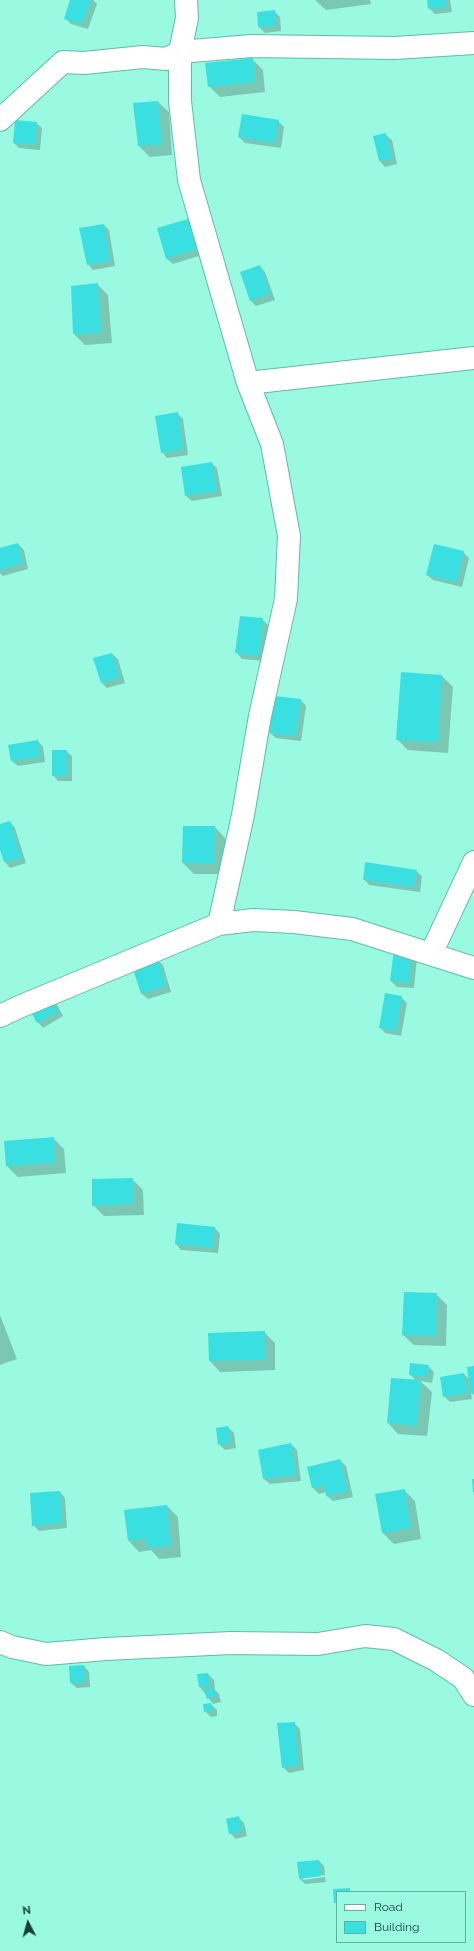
<!DOCTYPE html>
<html>
<head>
<meta charset="utf-8">
<style>
	body { margin:0 }
	#map { position:relative; width:474px; height:1951px; overflow:hidden; background:#99fae1; font-family:Raleway,sans-serif }
	canvas { display:block }
	.legend { position:absolute; left:336px; top:1891px; width:130px; height:52px; box-sizing:border-box; background:#99fae1; border:1px solid #65af9d; margin:0; padding:5px 7px; list-style:none; font-size:12px; color:#163f36 }
	.legend li { display:flex; align-items:center; gap:8px; height:20px }
	.legend b { width:20px; border:1px solid #65af9d }
	.north { position:absolute; left:8px; top:1903px; width:40px; height:40px; -webkit-text-stroke:3px #99fae1; paint-order:stroke; rotate:354deg; font-size:11px; font-weight:700; line-height:16px; text-align:center; color:#163f36 }
	.north::after { content:''; display:block; margin:auto; width:14px; height:18px; background:#163f36; clip-path:polygon(50% 0,100% 100%,50% 72%,0 100%) }
</style>
</head>
<body>
<div id="map">
<canvas width="474" height="1951"></canvas>
<ul class="legend">
<li><b style="height:5px;background:#fff"></b>Road</li>
<li><b style="height:11px;background:#3ae0e1"></b>Building</li>
</ul>
<div class="north">N</div>
</div>
<script>
const g = document.querySelector('canvas').getContext('2d');
g.lineJoin = 'round';
function fill(path, color) {
  g.fillStyle = color;
  g.fill(path, 'evenodd');
}
function toPath(rows) {
  const path = new Path2D();
  for (const r of rows) {
    path.moveTo(r[0], r[1]);
    for (let i = 2; i < r.length; i += 2) path.lineTo(r[i], r[i + 1]);
  }
  return path;
}
function trace(path, color, width, dash) {
  g.strokeStyle = color;
  g.lineWidth = width;
  g.lineCap = dash ? 'butt' : 'round';
  g.setLineDash(dash || []);
  g.stroke(path);
}
const shadow = toPath([
	[71,0,93,0,97,4,88,29,71,24,65,18],
	[315,0,370,0,371,4,326,10],
	[428,0,450,0,452,12,435,14,429,8],
	[274,11,280,17,281,31,265,33,259,27,258,13],
	[252,59,263,70,265,92,220,97,209,86],
	[158,102,169,112,172,155,150,157,139,146],
	[278,121,284,127,281,148,245,143,239,137],
	[36,123,42,128,40,150,19,148,14,143],
	[386,135,392,140,397,164,385,167,380,161,374,137],
	[188,220,193,226,202,255,173,264,167,259,158,229],
	[104,225,109,230,115,266,93,270,88,264],
	[260,266,265,272,275,300,256,306,250,300],
	[97,284,108,295,112,343,85,345,74,334],
	[177,413,183,419,188,455,167,458,162,452],
	[211,463,217,468,222,496,192,501,186,496],
	[18,544,24,550,28,569,3,576,0,573,0,549],
	[463,552,469,558,462,587,433,580,427,575],
	[262,619,268,625,265,661,242,659,237,653],
	[112,654,118,659,125,683,107,688,102,683],
	[402,674,442,676,453,687,448,753,408,750,397,739],
	[301,700,306,706,301,741,276,738,270,733],
	[38,741,43,747,45,762,18,766,12,761],
	[66,751,72,756,72,781,58,781,53,775],
	[10,822,15,828,26,863,10,868,5,862,0,847,0,825],
	[215,827,225,838,225,874,194,874,183,863],
	[416,871,422,876,420,892,369,885,364,879],
	[395,950,417,957,414,988,397,987,391,981],
	[157,960,163,965,171,992,148,999,142,994],
	[401,997,407,1003,401,1036,385,1033,380,1027],
	[55,1001,63,1016,43,1028,38,1022],
	[53,1138,64,1149,66,1173,18,1177,7,1166],
	[132,1179,143,1190,144,1215,104,1216,93,1205],
	[178,1224,215,1228,220,1234,218,1253,181,1250,176,1244],
	[436,1294,447,1305,446,1346,414,1345,403,1335],
	[0,1315,17,1359,0,1365],
	[264,1332,275,1343,275,1370,220,1372,210,1361,209,1334],
	[428,1366,434,1372,432,1383,420,1381,432,1392,427,1436,398,1434,388,1423,416,1381,410,1374],
	[474,1367,474,1395,471,1393,472,1399,450,1402,444,1396,464,1374,470,1380],
	[228,1427,234,1433,236,1448,225,1450,219,1444],
	[291,1444,297,1450,301,1481,270,1484,264,1479],
	[340,1460,346,1466,353,1497,333,1501,327,1496,326,1492,319,1494,313,1488,309,1468],
	[404,1490,415,1501,421,1539,394,1544,383,1533,377,1494],
	[60,1492,65,1498,67,1528,39,1531,33,1525],
	[167,1506,178,1517,181,1557,159,1559,151,1550,139,1552,129,1541],
	[84,1666,89,1672,90,1687,77,1688,71,1683],
	[208,1674,214,1680,215,1690,219,1694,221,1702,213,1704,200,1687],
	[211,1704,217,1710,217,1716,211,1717,205,1711],
	[294,1723,300,1729,304,1770,289,1773,283,1767],
	[238,1817,244,1823,247,1836,236,1839,230,1833],
	[319,1861,324,1866,325,1875,303,1878,303,1880,325,1877,326,1882,305,1884,300,1879]
]);
const building = toPath([
	[70,0,91,0,82,24,64,19],
	[427,0,446,0,446,7,428,9],
	[275,10,276,26,258,27,257,12],
	[253,58,255,82,208,87,205,63],
	[158,101,162,145,138,146,133,103],
	[242,114,279,120,275,143,238,137],
	[15,120,37,122,35,145,13,143],
	[386,133,392,159,379,161,373,136],
	[188,219,197,249,166,259,157,228],
	[104,224,110,261,87,265,79,228],
	[260,265,270,294,250,301,240,272],
	[98,283,101,333,73,334,71,286],
	[178,412,183,449,161,453,155,416],
	[212,462,217,491,185,496,181,467],
	[18,543,23,563,0,570,0,548],
	[434,544,464,551,457,582,426,575],
	[240,616,263,618,259,656,235,653],
	[112,653,120,677,101,683,93,658],
	[401,672,442,675,438,742,396,740],
	[274,696,301,699,296,736,269,733],
	[38,740,40,757,11,761,8,745],
	[52,750,67,750,67,776,52,776],
	[10,821,21,858,4,862,0,850,0,824],
	[183,826,215,826,214,864,182,863],
	[365,862,417,870,414,887,363,880],
	[394,949,412,950,409,983,390,981],
	[158,959,166,986,141,994,132,966],
	[385,993,402,996,396,1031,379,1028],
	[49,995,58,1011,37,1023,28,1007],
	[54,1137,55,1163,6,1166,4,1141],
	[133,1178,133,1204,92,1206,92,1179],
	[177,1223,215,1227,213,1248,175,1244],
	[404,1292,437,1293,436,1336,402,1335],
	[265,1331,265,1360,209,1361,208,1333],
	[410,1363,429,1365,427,1377,409,1375],
	[474,1366,474,1393,470,1393,467,1367],
	[464,1373,467,1393,443,1397,440,1377],
	[391,1378,421,1380,417,1426,387,1423],
	[228,1426,231,1442,218,1445,216,1428],
	[291,1443,296,1475,263,1479,258,1450],
	[340,1459,348,1491,326,1496,324,1486,312,1488,307,1467],
	[472,1479,474,1479,474,1492,473,1492],
	[405,1489,411,1528,382,1533,375,1494],
	[60,1491,62,1523,32,1526,30,1493],
	[167,1505,171,1546,147,1548,147,1539,128,1541,124,1510],
	[84,1665,85,1682,70,1683,69,1666],
	[208,1673,210,1686,199,1687,197,1674],
	[214,1688,216,1696,207,1699,204,1690],
	[211,1703,212,1711,204,1712,203,1704],
	[295,1722,299,1765,282,1768,277,1723],
	[239,1816,242,1831,229,1834,226,1819],
	[319,1860,321,1876,299,1879,297,1862],
	[350,1888,350,1892,337,1892,337,1903,334,1903,333,1889]
]);
const minor = toPath([
	[186,0,187,18,180,52,180,101,189,180,248,383,272,444,289,536,286,599,260,716,243,815,219,924],
	[0,120,63,62,84,63,143,57,166,59,180,52,251,46,395,48,474,43],
	[248,383,474,358],
	[431,954,474,862],
	[0,1016,19,1007,219,924,253,920,294,922,352,929,474,968],
	[0,1642,12,1647,46,1654,106,1649,231,1643,318,1644,365,1636,394,1639,436,1660,463,1678,474,1695]
]);
fill(shadow, '#0003');
fill(building, '#3ae0e1');
trace(minor, '#5dbda6', 24);
trace(minor, '#fff', 22);
</script>
</body>
</html>
